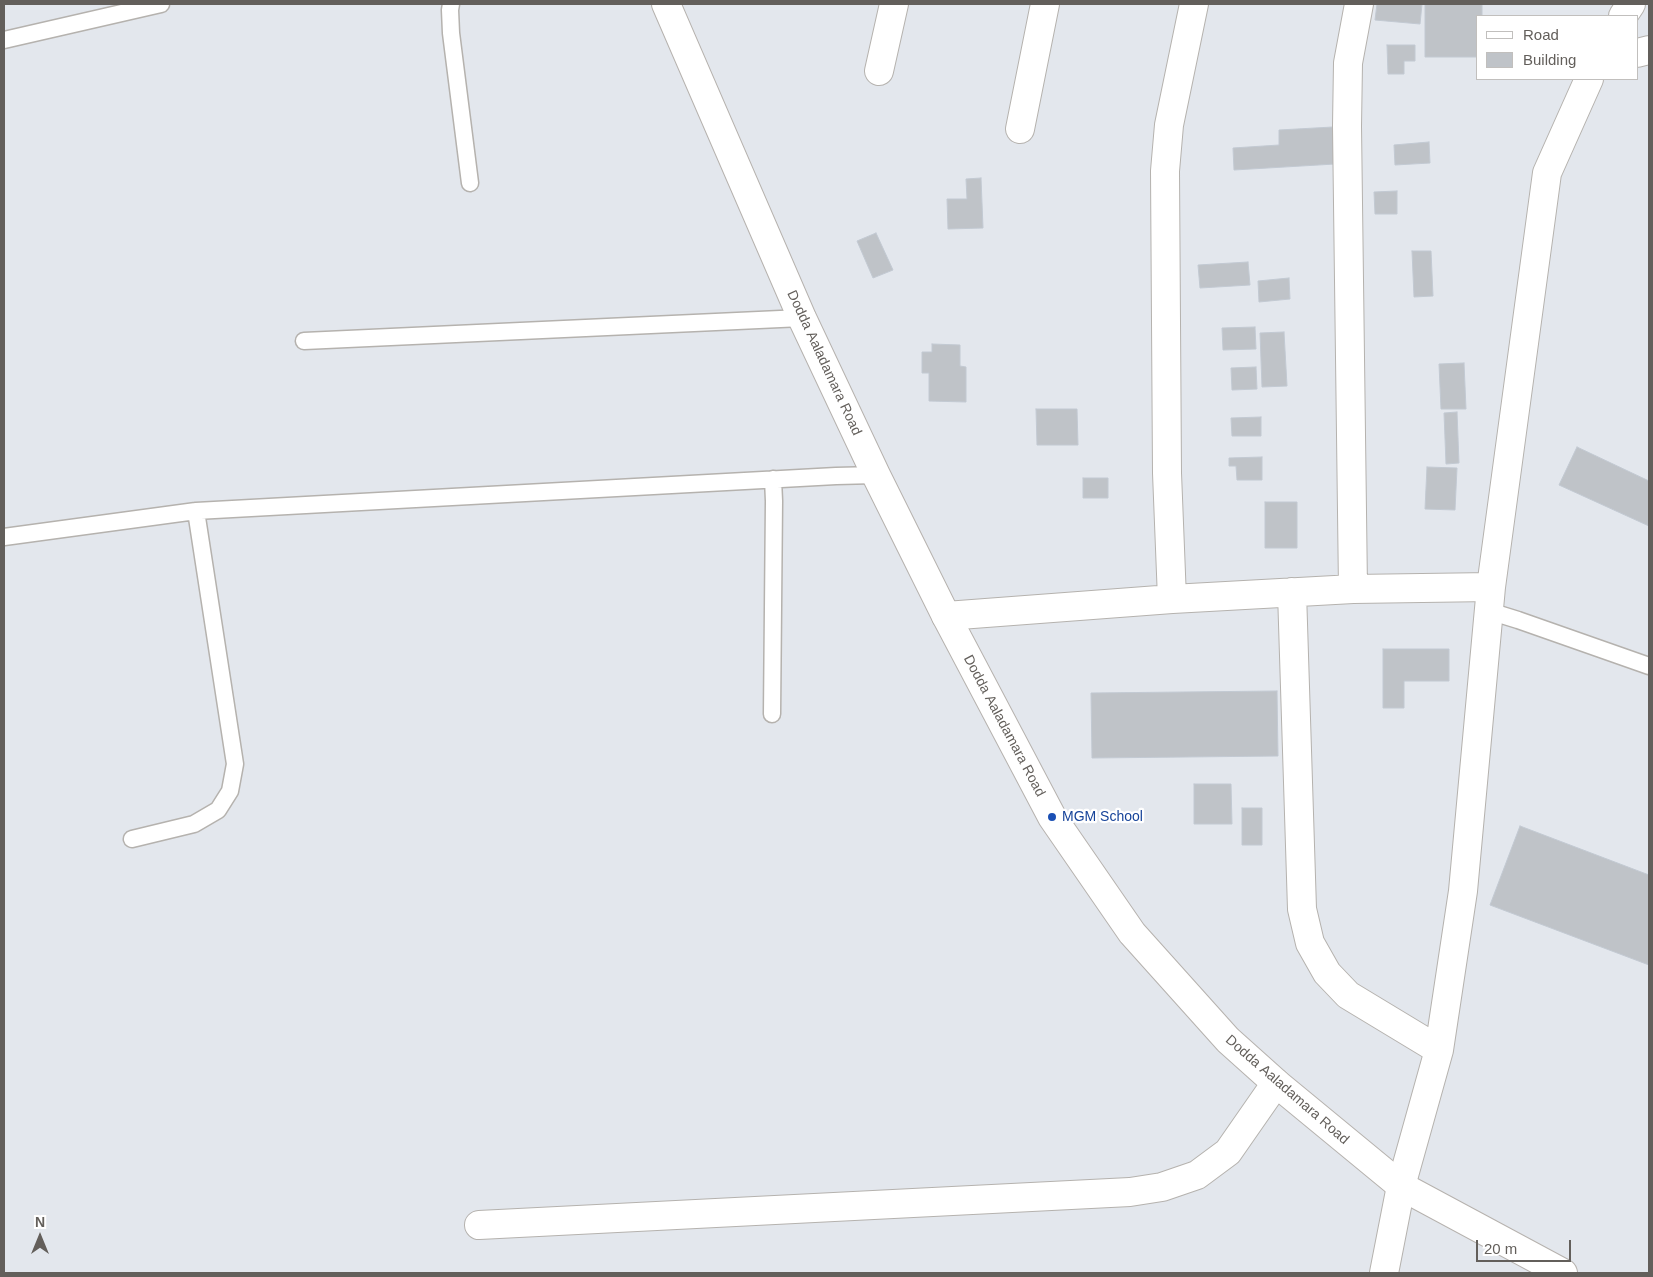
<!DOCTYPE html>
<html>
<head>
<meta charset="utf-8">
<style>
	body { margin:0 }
	#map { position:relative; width:1653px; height:1277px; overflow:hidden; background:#e3e7ed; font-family:Arial,sans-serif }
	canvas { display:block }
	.frame { position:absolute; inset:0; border:5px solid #635f5b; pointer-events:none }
	.legend { position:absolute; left:1476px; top:15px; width:162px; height:65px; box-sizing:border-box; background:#fff; border:1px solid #c1bfbd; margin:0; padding:6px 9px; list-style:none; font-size:15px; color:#635f5b }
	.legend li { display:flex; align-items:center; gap:10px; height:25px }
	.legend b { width:25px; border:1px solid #c1bfbd }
	.north { position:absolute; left:15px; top:1212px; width:50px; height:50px; -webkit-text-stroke:4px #fff; paint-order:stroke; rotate:0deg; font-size:14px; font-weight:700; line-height:20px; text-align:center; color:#635f5b }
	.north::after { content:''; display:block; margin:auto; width:18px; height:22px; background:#635f5b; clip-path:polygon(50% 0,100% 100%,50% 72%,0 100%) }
	.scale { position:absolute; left:1476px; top:1240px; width:95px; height:22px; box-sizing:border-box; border:2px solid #635f5b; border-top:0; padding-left:6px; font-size:15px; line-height:18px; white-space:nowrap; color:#635f5b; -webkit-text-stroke:4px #fff; paint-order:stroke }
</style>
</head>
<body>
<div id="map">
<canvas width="1653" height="1277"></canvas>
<div class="frame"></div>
<ul class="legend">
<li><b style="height:6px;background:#fff"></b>Road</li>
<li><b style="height:14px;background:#bfc3c8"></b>Building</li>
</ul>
<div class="north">N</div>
<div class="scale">20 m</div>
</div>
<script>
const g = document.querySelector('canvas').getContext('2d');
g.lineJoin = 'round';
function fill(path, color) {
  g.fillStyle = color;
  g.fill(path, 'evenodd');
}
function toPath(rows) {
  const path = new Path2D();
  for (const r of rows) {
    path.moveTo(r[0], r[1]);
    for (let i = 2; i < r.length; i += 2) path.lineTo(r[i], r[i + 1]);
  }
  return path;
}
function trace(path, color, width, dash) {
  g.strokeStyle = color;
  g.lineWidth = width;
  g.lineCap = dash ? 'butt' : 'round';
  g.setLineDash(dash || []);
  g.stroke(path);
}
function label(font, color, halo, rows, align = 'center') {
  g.font = font + ' Arial,sans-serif';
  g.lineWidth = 4.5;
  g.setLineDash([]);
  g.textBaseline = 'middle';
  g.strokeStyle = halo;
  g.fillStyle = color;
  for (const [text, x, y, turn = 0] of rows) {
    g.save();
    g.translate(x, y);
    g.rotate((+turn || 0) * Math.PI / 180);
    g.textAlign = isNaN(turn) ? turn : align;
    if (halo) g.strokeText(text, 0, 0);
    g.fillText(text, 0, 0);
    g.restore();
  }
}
const building = toPath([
	[1377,4,1422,4,1420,24,1375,20,1377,4],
	[1425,4,1482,4,1482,16,1477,16,1477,57,1425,57,1425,4],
	[1387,45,1415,45,1415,61,1404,61,1404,74,1388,74,1387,45],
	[1333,127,1335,164,1234,170,1233,148,1279,145,1279,130,1333,127],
	[1429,142,1430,163,1395,165,1394,145,1429,142],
	[981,178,983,228,948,229,947,199,967,199,966,179,981,178],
	[1397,191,1397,214,1375,214,1374,192,1397,191],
	[876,233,893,270,873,278,857,241,876,233],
	[1412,251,1431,251,1433,296,1414,297,1412,251],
	[1248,262,1250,285,1200,288,1198,265,1248,262],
	[1289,278,1290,299,1259,302,1258,281,1289,278],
	[1255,327,1256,349,1223,350,1222,328,1255,327],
	[1284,332,1287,386,1262,387,1260,333,1284,332],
	[932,344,960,345,960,366,966,367,966,402,929,401,929,373,922,373,922,352,932,352,932,344],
	[1464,363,1466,409,1441,409,1439,364,1464,363],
	[1256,367,1257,389,1232,390,1231,368,1256,367],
	[1036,409,1077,409,1078,445,1037,445,1036,409],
	[1457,412,1459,463,1446,464,1444,413,1457,412],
	[1261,417,1261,436,1232,436,1231,418,1261,417],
	[1577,447,1649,481,1649,526,1559,485,1577,447],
	[1262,457,1262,480,1237,480,1236,466,1229,466,1229,458,1262,457],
	[1427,467,1457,468,1455,510,1425,509,1427,467],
	[1083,478,1108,478,1108,498,1083,498,1083,478],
	[1265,502,1297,502,1297,548,1265,548,1265,502],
	[1383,649,1449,649,1449,681,1404,681,1404,708,1383,708,1383,649],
	[1277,691,1278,756,1092,758,1091,693,1277,691],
	[1194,784,1231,784,1232,824,1194,824,1194,784],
	[1242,808,1262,808,1262,845,1242,845,1242,808],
	[1520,826,1649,875,1649,965,1490,905,1520,826]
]);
const service = toPath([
	[451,4,450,10,451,33,470,183],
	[4,40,161,4],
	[304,341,802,318],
	[4,537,196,511,836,476,876,475],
	[1489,611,1518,620,1649,666],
	[772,714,774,501,773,479],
	[132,839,194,824,218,810,230,791,235,764,196,511]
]);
const minor = toPath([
	[1623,16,1631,4],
	[1637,53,1649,50],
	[879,71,894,4],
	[1020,129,1045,4],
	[1353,589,1347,126,1348,63,1359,4],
	[1292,592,1302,909,1310,943,1327,973,1348,995,1439,1050],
	[1172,599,1167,473,1165,171,1169,125,1194,4],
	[946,616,1172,599,1353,589,1491,587],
	[479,1225,1130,1192,1162,1187,1197,1175,1228,1152,1276,1083],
	[1384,1273,1401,1186,1439,1050,1463,891,1491,587,1547,173,1589,79]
]);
const secondary = toPath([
	[666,4,802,318,876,475,946,616,1052,817,1132,933,1228,1040,1276,1083,1401,1186,1563,1273]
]);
const markers = [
	[1052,817,5,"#1a4fb4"]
];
const streetNames = [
	["Dodda Aaladamara Road",824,363,65],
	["Dodda Aaladamara Road",1004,726,62],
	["Dodda Aaladamara Road",1287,1090,41]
];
const transitNames = [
	["MGM School",1062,817]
];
fill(building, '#bfc3c8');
trace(building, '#c2c9d2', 1);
trace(service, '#b5b2ae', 19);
trace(minor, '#b5b2ae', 30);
trace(secondary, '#b6b2ae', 30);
trace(service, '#fff', 16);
trace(minor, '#fff', 28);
trace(secondary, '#fff', 28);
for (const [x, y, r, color] of markers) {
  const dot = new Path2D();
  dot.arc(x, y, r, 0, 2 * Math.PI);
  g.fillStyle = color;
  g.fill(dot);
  trace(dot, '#fff', 2);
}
label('14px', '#635f5b', '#fff', streetNames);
label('14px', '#164399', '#fff', transitNames, 'left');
</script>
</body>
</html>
